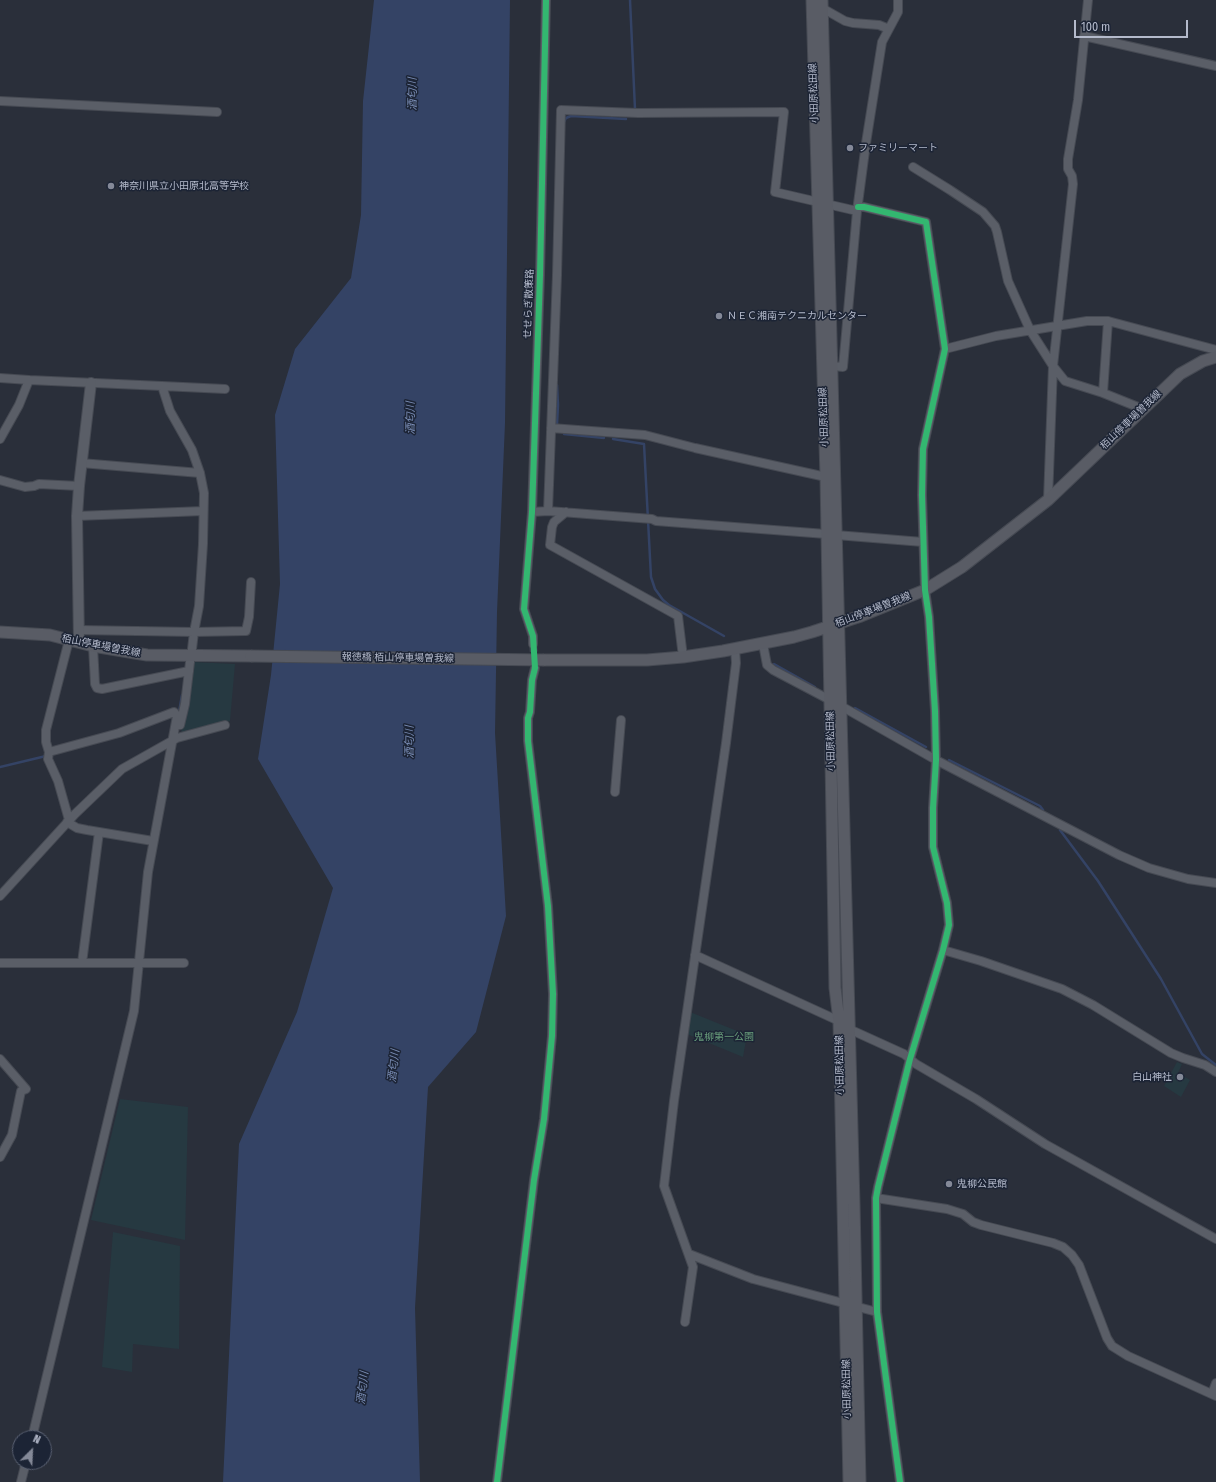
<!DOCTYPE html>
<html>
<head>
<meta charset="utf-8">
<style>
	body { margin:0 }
	#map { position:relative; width:1216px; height:1482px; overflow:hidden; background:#2a2f3a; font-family:"Fira Sans Condensed",sans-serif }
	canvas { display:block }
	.north { position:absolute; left:12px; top:1430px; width:40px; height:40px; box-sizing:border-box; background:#1c2435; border:1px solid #596071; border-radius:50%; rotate:24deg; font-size:11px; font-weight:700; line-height:16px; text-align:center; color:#b4bacb }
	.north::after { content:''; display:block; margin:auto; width:14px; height:18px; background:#848998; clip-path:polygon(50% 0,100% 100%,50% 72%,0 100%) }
	.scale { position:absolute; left:1074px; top:20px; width:114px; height:18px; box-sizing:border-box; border:2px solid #b4bacb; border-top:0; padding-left:5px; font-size:12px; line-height:14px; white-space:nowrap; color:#b4bacb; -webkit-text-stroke:3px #1c2435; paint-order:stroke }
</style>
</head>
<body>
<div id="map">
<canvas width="1216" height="1482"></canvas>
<div class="north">N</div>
<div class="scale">100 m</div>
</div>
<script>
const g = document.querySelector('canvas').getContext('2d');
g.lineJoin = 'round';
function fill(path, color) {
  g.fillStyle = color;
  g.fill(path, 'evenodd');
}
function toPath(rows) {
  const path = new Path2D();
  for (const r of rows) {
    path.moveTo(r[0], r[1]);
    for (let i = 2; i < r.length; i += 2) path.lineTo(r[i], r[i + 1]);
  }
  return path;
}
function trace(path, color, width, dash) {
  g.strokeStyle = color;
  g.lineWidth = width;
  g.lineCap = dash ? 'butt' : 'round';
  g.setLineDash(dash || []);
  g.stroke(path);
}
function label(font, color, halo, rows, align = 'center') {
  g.font = font + ' "Fira Sans Condensed","Noto Sans JP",sans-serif';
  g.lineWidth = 3;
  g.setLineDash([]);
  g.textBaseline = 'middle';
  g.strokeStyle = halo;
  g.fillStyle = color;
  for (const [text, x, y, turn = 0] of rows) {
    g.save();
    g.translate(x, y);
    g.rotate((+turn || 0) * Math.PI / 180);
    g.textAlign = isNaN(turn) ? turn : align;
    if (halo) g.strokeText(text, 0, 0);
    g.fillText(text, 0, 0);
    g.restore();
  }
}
const green = toPath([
	[193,662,235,664,230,721,181,734],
	[690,1012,747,1035,743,1057,687,1034],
	[1177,1062,1182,1064,1178,1073,1190,1080,1181,1097,1164,1086],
	[120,1099,188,1107,185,1240,91,1220],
	[113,1232,180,1246,179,1349,133,1344,132,1372,102,1367]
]);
const water = toPath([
	[374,0,510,0,505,423,497,612,495,733,506,916,476,1032,428,1087,415,1308,420,1482,223,1482,239,1144,297,1012,333,888,258,759,271,675,280,584,275,415,295,349,351,278,361,215,363,101]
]);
const stream = toPath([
	[630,0,635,109],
	[564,122,566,118,571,116,626,119],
	[557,385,558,405,557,424],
	[564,434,604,438],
	[613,439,644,444,651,577,655,589,663,600,669,605,724,636],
	[774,664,815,687],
	[855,708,926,747],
	[179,712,182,695],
	[949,760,1040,806,1043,810],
	[0,767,46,756],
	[1060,830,1098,881,1161,979,1202,1054,1216,1065]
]);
const minorTunnel = toPath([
	[533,644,535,665]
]);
const minor = toPath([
	[822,8,845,21,853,23,879,25,889,29],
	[1084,36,1216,66],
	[0,101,217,112],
	[913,167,950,190,983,212,995,226,997,232,1008,281,1030,330,1053,366,1065,381,1103,393,1143,409],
	[858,207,864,207,926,222,945,349,923,449,922,495,925,590,929,617,935,711,936,760,933,808,933,847,947,903,949,925,943,950,910,1059,878,1187,876,1198,877,1312,900,1482],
	[945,349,996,336,1087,321,1108,321,1216,350],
	[832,366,843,367,857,211],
	[0,378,29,380],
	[162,386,225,389],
	[1103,393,1108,321],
	[551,428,645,435,695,448,826,477],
	[0,439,19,405,29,380,162,386,170,411,192,450,200,473,204,493,203,544,199,606,194,632,79,630],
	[81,463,200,473],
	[0,480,25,487,34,486,39,484,79,486],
	[1048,500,1053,366,1073,184,1072,176,1068,169,1068,159,1078,100,1088,0],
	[548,511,557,275,561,110,638,113,784,112,775,192,857,211,866,143,882,42,898,12,898,0],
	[532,512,548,511,652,519,656,521,826,534],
	[566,512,554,522,552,527,550,545,678,616,683,657],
	[77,516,203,511],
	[836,535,923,542],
	[69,640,46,730,46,742,49,752,48,759,58,781,69,820],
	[533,644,533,636,524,609,532,512,540,275,546,0],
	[763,644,767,665,773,670,830,700],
	[93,646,95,684,97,688,102,689,189,671],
	[192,649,194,632,246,631,249,617,251,582],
	[841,706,936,760,1119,855,1149,868,1188,879,1216,883],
	[180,725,185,704,190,662],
	[615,792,621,720],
	[67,822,77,828,87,830,153,841],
	[0,896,75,814,122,769,177,738,225,725],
	[943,950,981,961,1062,989,1093,1005,1171,1053,1183,1058,1205,1065,1216,1072],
	[695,955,839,1021,849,1029,904,1054,916,1064,976,1099,1045,1144,1216,1239],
	[0,963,184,963],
	[82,963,99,832],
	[0,1059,26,1089,21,1091,12,1135,0,1157],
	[876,1198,947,1209,963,1214,973,1222,981,1225,1053,1243,1063,1247,1072,1255,1079,1265,1107,1338,1112,1346,1128,1356,1216,1396],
	[689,1254,753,1279,877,1312],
	[685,1322,693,1267,664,1186,674,1101,726,743,736,663,735,649],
	[1212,1394,1216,1383],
	[32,1438,134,1011,148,872,177,716,174,712,119,733,49,752],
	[21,1482,26,1462],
	[497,1482,534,1180,544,1119,552,1036,553,994,548,906,528,741,528,718,530,712,532,680,535,668]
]);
const tertiary = toPath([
	[79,642,77,516,79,486,91,383]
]);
const secondary = toPath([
	[812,0,826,477,835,988,839,1021,849,1482],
	[822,0,854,1204,860,1482],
	[0,632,50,635,93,646,147,655,251,656],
	[544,660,647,660,683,657,723,651,794,637,812,632,861,616,925,590,962,567,1048,500,1180,374,1203,361,1216,357]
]);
const secondaryBridge = toPath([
	[251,656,544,660]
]);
const cycleway = toPath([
	[858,207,864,207,926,222,945,349,923,449,922,495,925,590,929,617,935,711,936,760,933,808,933,847,947,903,949,925,943,950,910,1059,878,1187,876,1198,877,1312,900,1482],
	[497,1482,534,1180,544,1119,552,1036,553,994,548,906,528,741,528,718,530,712,532,680,535,668,533,636,524,609,532,512,540,275,546,0]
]);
const markers = [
	[850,148,4,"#848998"],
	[111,186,4,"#848998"],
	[719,316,4,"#848998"],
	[1180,1077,4,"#848998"],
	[949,1184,4,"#848998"]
];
const streetNames = [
	["小田原松田線",814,93,-92],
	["せせらぎ散策路",529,304,-88],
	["小田原松田線",824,417,-92],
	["栢山停車場曽我線",1131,420,-44],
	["栢山停車場曽我線",873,610,-21],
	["栢山停車場曽我線",101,646,11],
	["報徳橋 栢山停車場曽我線",398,658,1],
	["小田原松田線",831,741,-91],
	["小田原松田線",840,1065,-91],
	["小田原松田線",847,1389,-91]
];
const poiNames = [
	["ファミリーマート",858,148],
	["神奈川県立小田原北高等学校",119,186],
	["ＮＥＣ湘南テクニカルセンター",727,316],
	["白山神社",1172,1077,"right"],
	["鬼柳公民館",957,1184]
];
const parkNames = [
	["鬼柳第一公園",724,1037]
];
const waterNames = [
	["酒匂川",413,94,-90],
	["酒匂川",411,418,-90],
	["酒匂川",410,742,-90],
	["酒匂川",394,1066,-84],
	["酒匂川",363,1388,-84]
];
fill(green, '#263941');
fill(water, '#344365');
trace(stream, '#344365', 2.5);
trace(minorTunnel, '#3f4450', 8, [8, 4]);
trace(minor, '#464a53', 10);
trace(tertiary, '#464a53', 12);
trace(secondary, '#464a53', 13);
trace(minor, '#5a5e67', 8);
trace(tertiary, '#5a5e67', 10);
trace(secondary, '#595c65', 11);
trace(secondaryBridge, '#464a53', 13, []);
trace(secondaryBridge, '#595c65', 11);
trace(cycleway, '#33b770', 6);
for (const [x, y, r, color] of markers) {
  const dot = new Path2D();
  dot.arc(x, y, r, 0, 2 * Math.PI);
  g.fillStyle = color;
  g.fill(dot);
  trace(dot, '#1c2435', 1.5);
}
label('10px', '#b4bacb', '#1c2435', streetNames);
label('10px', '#b4bacb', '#1c2435', poiNames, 'left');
label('10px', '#699e7b', '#1c2435', parkNames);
label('italic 11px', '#798cb4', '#1c2435', waterNames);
</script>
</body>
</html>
